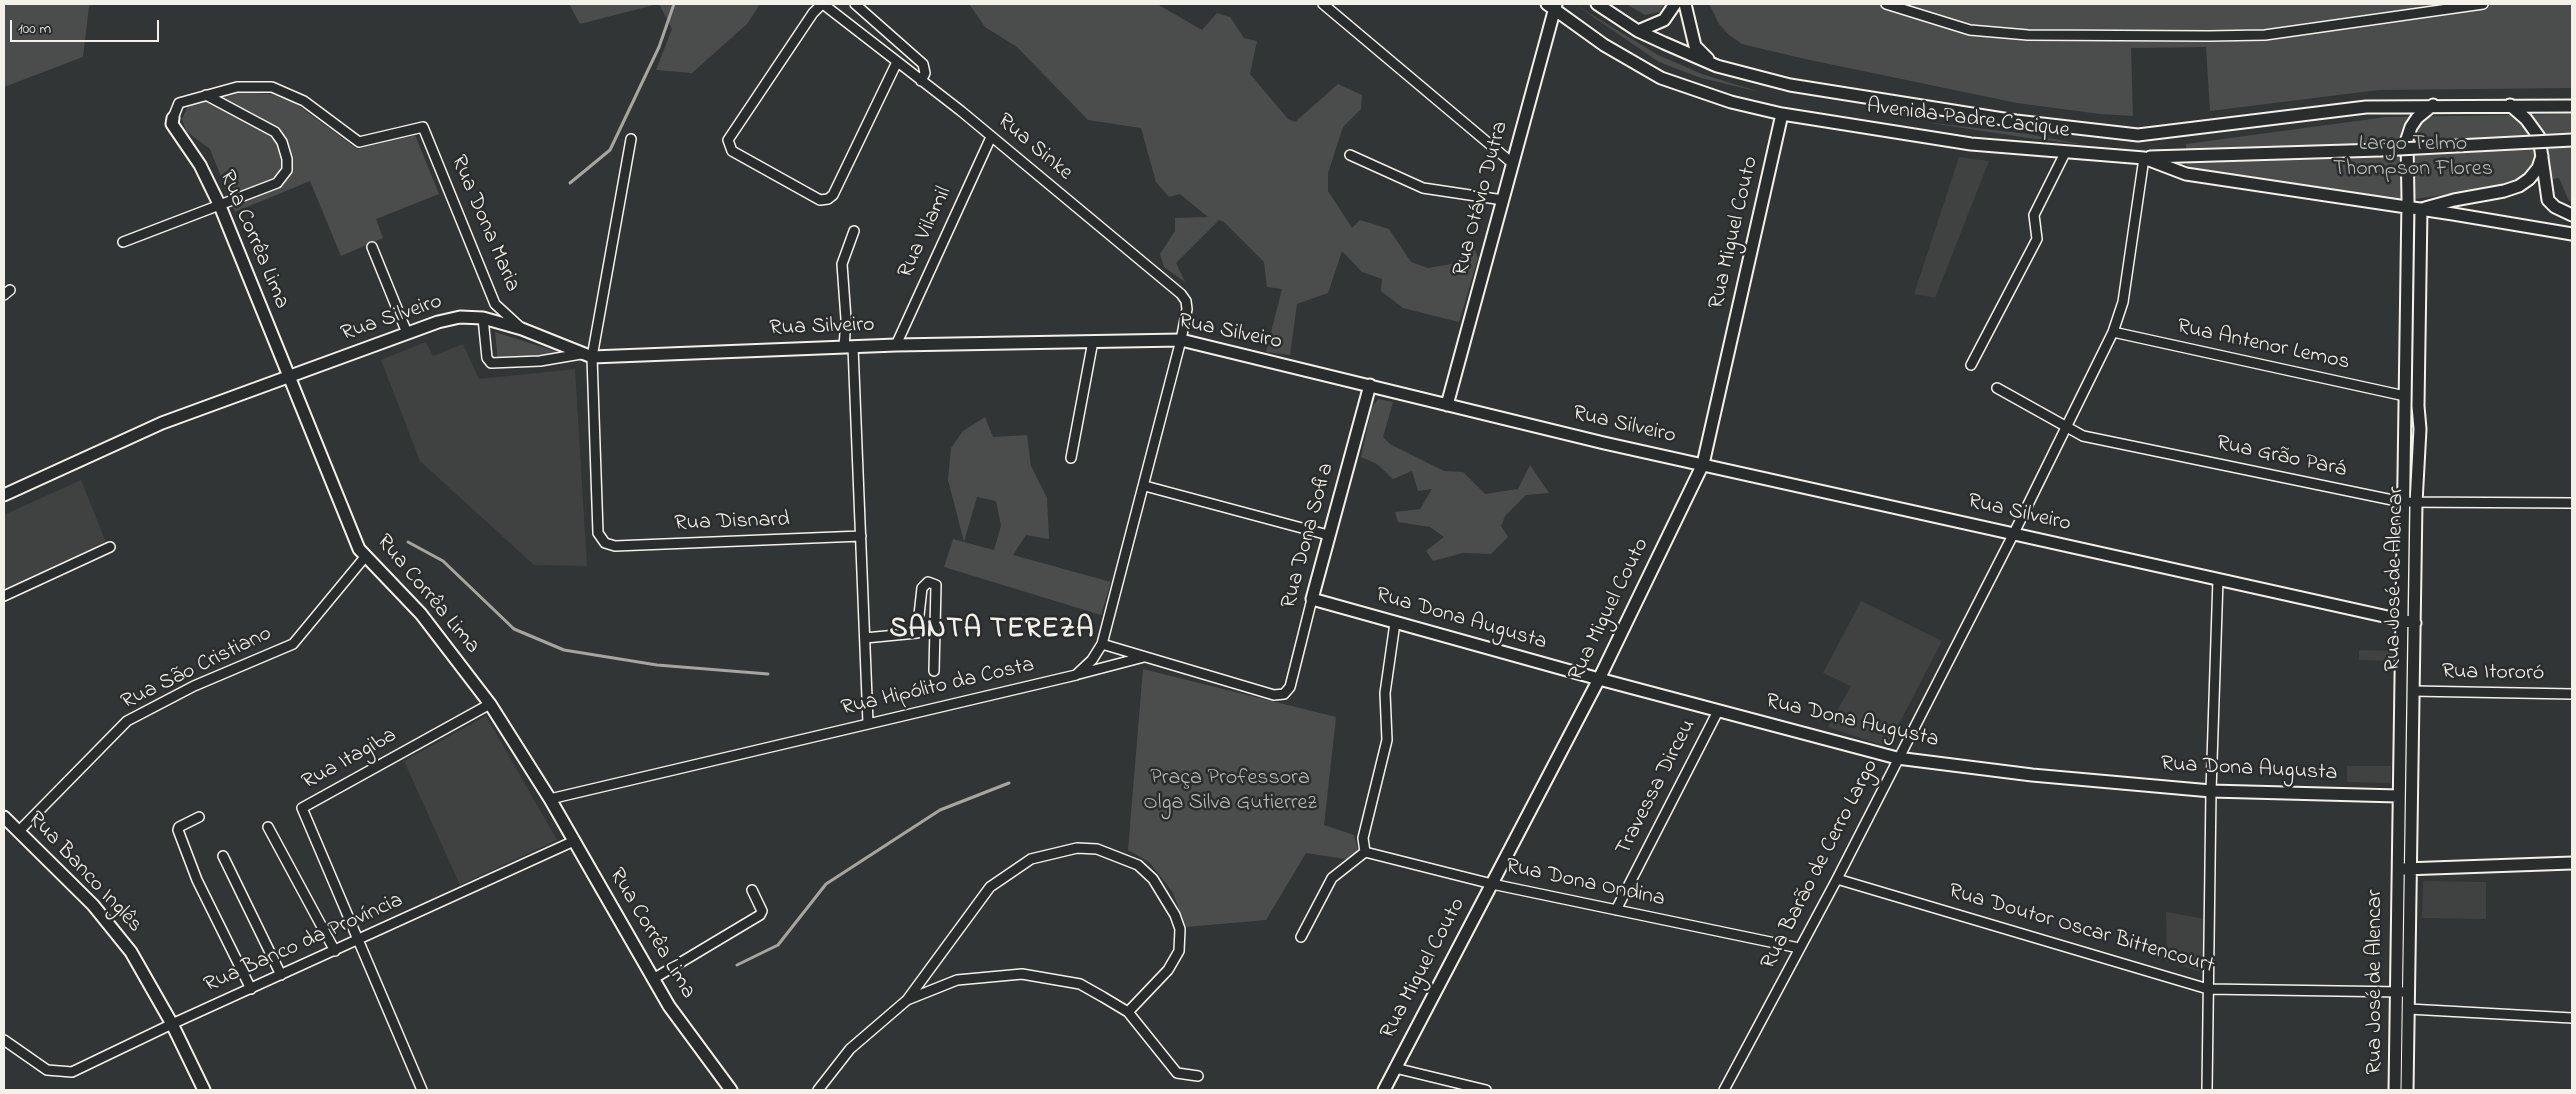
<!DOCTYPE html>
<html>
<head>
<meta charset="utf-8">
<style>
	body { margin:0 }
	#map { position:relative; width:2576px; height:1094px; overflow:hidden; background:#323535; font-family:"Indie Flower",sans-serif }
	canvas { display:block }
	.frame { position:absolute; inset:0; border:5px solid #f4f1e8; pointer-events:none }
	.scale { position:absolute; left:10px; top:20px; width:149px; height:22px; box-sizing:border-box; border:2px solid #f4f1e8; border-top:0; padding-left:6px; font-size:15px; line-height:18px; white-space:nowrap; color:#f4f1e8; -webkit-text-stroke:4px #2a2d2e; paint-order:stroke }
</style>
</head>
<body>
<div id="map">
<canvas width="2576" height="1094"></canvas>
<div class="frame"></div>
<div class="scale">100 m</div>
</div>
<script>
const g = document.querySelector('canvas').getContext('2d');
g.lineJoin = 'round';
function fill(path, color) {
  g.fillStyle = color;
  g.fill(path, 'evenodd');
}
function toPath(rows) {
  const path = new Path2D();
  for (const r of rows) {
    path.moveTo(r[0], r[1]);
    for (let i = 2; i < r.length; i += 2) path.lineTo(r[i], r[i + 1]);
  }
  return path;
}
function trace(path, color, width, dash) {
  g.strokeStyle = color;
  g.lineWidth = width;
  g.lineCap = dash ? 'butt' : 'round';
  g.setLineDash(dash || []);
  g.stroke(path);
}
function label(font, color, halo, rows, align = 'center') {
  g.font = font + ' "Indie Flower",sans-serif';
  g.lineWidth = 5;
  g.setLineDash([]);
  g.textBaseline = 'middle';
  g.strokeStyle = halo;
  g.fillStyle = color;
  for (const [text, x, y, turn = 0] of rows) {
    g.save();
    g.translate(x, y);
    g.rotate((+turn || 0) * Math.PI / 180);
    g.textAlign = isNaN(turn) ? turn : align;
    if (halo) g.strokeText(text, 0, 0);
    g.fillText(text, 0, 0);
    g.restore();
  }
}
const built = toPath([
	[1959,157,1989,161,1935,298,1914,294],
	[426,342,433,356,463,344,479,379,575,369,587,566,534,565,420,461,381,360],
	[81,480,107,545,4,590,4,515],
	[1861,601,1942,641,1887,747,1828,727,1851,686,1823,673],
	[2359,650,2393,651,2393,661,2359,660],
	[486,716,557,840,460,885,404,761],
	[2347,766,2391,766,2391,783,2347,782],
	[2423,881,2486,882,2486,919,2422,918],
	[2166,912,2205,919,2204,973,2167,961]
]);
const green = toPath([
	[4,4,95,4,89,6,83,57,4,87],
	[569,4,658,4,580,24],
	[659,4,760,4,747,24,692,73,656,70,672,29],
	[969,4,1157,4,1202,30,1217,13,1230,17,1244,38,1257,41,1250,74,1288,119,1295,122,1338,84,1362,95,1361,109,1343,127,1328,173,1328,191,1352,228,1360,220,1389,229,1411,262,1428,268,1457,263,1465,249,1475,250,1478,258,1459,322,1403,308,1381,291,1382,279,1362,272,1342,251,1328,293,1297,304,1290,355,1266,352,1282,289,1267,287,1264,262,1224,222,1219,220,1176,263,1185,282,1164,267,1160,254,1175,231,1175,218,1208,217,1180,194,1169,197,1156,182,1141,128,1088,120,1017,47,985,27],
	[1626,4,1665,4,1659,12,1645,15],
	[1709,4,2572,4,2572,88,2379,90,2210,111,2206,47,2131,48,2133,116,2100,114,2017,103,1805,59,1742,44,1729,35,1719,24],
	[1576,5,1658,55,1702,74,1760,92,1701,78,1659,62],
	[240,92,271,94,295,103,357,149,415,135,439,194,376,219,383,238,341,256,310,181,235,212,210,149,186,131,182,119,188,106],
	[2572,114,2572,201,2569,201,2559,178,2408,200,2187,167,2186,144,2386,117],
	[1924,122,2028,134,2085,145,2028,138],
	[495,332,564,354,498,362],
	[1378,399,1393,402,1383,437,1390,444,1444,471,1463,472,1485,494,1518,489,1530,465,1549,493,1526,495,1505,516,1501,526,1508,537,1491,554,1463,553,1433,561,1426,551,1444,537,1430,527,1398,522,1395,512,1420,509,1432,489,1418,491,1412,471,1393,479,1377,464,1361,457,1372,407],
	[985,417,993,437,1027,435,1031,466,1047,498,1049,539,1026,535,1013,555,1111,582,1101,615,944,567,953,539,964,542,948,480,951,448,963,431],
	[977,497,996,501,1001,526,994,550,964,542],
	[1143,669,1336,717,1324,825,1354,835,1359,853,1351,860,1306,853,1266,920,1186,927,1172,891,1149,862,1128,850]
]);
const stream = toPath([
	[570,183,610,150,659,47,674,4],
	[408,542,443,561,514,629,564,650,657,665,768,674],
	[737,965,778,945,826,884,940,810,1009,783]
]);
const street = toPath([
	[822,4,813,13,728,140,732,151,820,200,828,199,833,195,897,62],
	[855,4,923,64,925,73,921,81],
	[1323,4,1512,163],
	[1886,4,1970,30,2028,35,2209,36,2265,35,2483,4],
	[173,118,179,103,237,87,272,87,304,101,359,142,423,127,495,304,520,327],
	[631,139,592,357,598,533,605,543,615,546,861,536],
	[1350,155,1423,188,1503,200],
	[123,242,277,183,287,170,287,159,282,142,275,132,206,95],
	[372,247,407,333],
	[4,295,10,290],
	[483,318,487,358,491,363,540,361,581,354],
	[2113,332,2405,396],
	[896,345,991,137],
	[844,347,846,319,842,264,854,231],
	[853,347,868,723],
	[1971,365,2037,239,2034,215,2065,153],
	[1997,388,2083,436,2402,502,2572,503],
	[1071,458,1093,341],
	[1145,486,1328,535],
	[4,596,110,547],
	[865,638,917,633,922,588,928,582,936,585,934,671],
	[1102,644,1274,695,1284,694,1290,687,1312,599],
	[1079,674,1144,657],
	[2413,691,2572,694],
	[550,799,1076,675,1092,660,1102,644,1181,340,1187,309,1186,301,1181,294,961,111,823,4],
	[199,817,179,827,178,830,197,880,251,989],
	[268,827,335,951],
	[19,831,127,721,194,686,293,644,365,557],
	[1365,852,1492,884,1799,948],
	[1365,852,1363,838,1387,740,1385,693,1395,623],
	[223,856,281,975],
	[1837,879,2208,989,2403,992],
	[1616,910,1718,711],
	[1301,937,1332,878,1365,852],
	[653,979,760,915,762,911,752,890],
	[907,1000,990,887,1031,859,1077,848,1097,849,1138,865,1153,879,1175,915,1180,929,1179,951,1168,970,1128,1012],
	[2409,1009,2572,1018],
	[4,1040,47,1070,72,1072,172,1024,574,841],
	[1395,1068,1486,1090],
	[422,1090,302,808,490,704],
	[818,1090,850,1049,907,1000,957,980,1022,974,1080,984,1103,997,1128,1012,1177,1073,1198,1076],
	[1724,1090,1837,879,2014,533,2113,332,2123,302,2144,158],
	[2207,1090,2211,791,2218,579]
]);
const secondary = toPath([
	[1547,4,1604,45,1661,78,1731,102,1782,114,1971,144,2144,158,2186,174,2453,214,2572,234],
	[1597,4,1638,31,1664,43,1717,66,1790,85,2016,121,2138,135,2366,107,2572,106],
	[1685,4,1695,46,1708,59],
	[1638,31,1664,20,1675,4],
	[2510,105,2526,119,2539,137,2548,200,2555,207,2572,215],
	[173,118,172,124,200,165,220,206,359,549,421,614,490,704,550,799,669,1006,731,1090],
	[2150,157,2380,150],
	[2425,208,2454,200,2504,191,2519,186,2529,179,2538,168,2542,156],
	[1370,385,1312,599,1599,679,1897,758,2032,775,2211,791,2398,796],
	[1447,405,1556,4],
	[4,495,162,423,438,322,460,317,483,318,522,329,592,357,896,345,1181,340,1604,443,2415,623],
	[4,817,93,905,131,952,172,1024,204,1090],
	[2404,869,2572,863],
	[1384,1090,1599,679,1703,464,1782,114],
	[2395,1090,2408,200,2407,139,2411,127,2417,118,2433,105],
	[2407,1090,2416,503,2420,429,2418,406,2421,209]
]);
const secondaryBridge = toPath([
	[2380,150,2572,140]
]);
const streetNames = [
	["Avenida Padre Cacique",1968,120,7],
	["Rua Sinke",1034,148,40],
	["Rua Otávio Dutra",1482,199,-75],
	["Rua Dona Maria",484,224,67],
	["Rua Vilamil",926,233,-65],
	["Rua Miguel Couto",1735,233,-77],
	["Rua Corrêa Lima",253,240,67],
	["Rua Silveiro",392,319,-19],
	["Rua Silveiro",822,328,-2],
	["Rua Silveiro",1230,333,12],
	["Rua Antenor Lemos",2263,346,12],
	["Rua Silveiro",1624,426,13],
	["Rua Grão Pará",2281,458,12],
	["Rua Silveiro",2019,514,13],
	["Rua Disnard",732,523,-2],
	["Rua Dona Sofia",1309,536,-75],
	["Rua José de Alencar",2396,579,-89],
	["Rua Corrêa Lima",427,595,50],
	["Rua Miguel Couto",1610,610,-64],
	["Rua Dona Augusta",1461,620,16],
	["Rua São Cristiano",197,669,-26],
	["Rua Itororó",2493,674,1],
	["Rua Hipólito da Costa",938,688,-13],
	["Rua Dona Augusta",1852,722,13],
	["Rua Itagiba",350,760,-29],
	["Rua Dona Augusta",2249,770,3],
	["Travessa Dirceu",1657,788,-63],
	["Rua Barão de Cerro Largo",1821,865,-63],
	["Rua Banco Inglês",84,873,47],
	["Rua Dona Ondina",1585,884,12],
	["Rua Doutor Oscar Bittencourt",2081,930,16],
	["Rua Corrêa Lima",651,934,59],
	["Rua Banco da Província",304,944,-24],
	["Rua Miguel Couto",1424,969,-62],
	["Rua José de Alencar",2376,982,-90]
];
const parkNames = [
	["Largo Telmo",2413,145],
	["Thompson Flores",2413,170],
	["Praça Professora",1230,779],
	["Olga Silva Gutierrez",1230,804]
];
const districtNames = [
	["SANTA TEREZA",992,631]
];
fill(built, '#404242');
fill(green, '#4b4d4c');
trace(stream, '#a6a5a0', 3);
trace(street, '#f4f1e8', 12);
trace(secondary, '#f4f1e8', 15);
trace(street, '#2a2d2e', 9);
trace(secondary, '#2a2d2e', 11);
trace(secondaryBridge, '#f4f1e8', 15, []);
trace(secondaryBridge, '#2a2d2e', 11);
label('22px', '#f4f1e8', '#2a2d2e', streetNames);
label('22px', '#b9b8b1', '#2a2d2e', parkNames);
g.letterSpacing = '1px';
label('bold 28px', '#f4f1e8', '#2a2d2e', districtNames);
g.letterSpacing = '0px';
</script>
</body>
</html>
